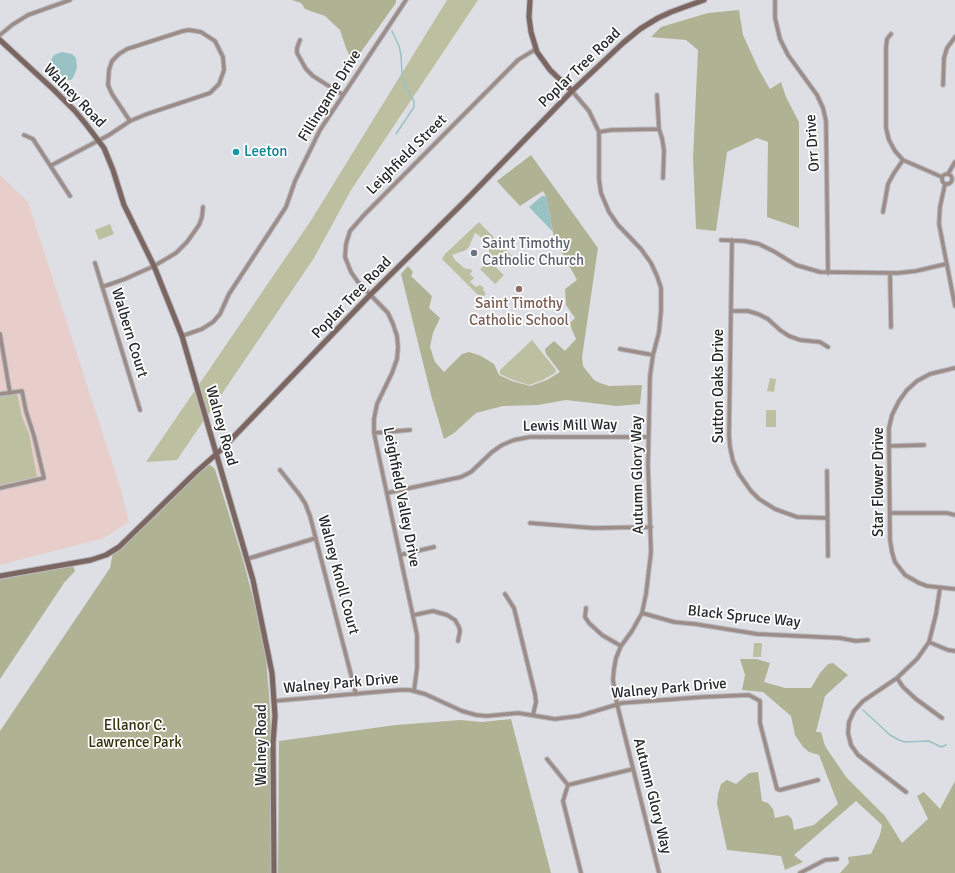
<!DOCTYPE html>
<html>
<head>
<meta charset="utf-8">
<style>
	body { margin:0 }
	canvas { display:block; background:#dddfe5 }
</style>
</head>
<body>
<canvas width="955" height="873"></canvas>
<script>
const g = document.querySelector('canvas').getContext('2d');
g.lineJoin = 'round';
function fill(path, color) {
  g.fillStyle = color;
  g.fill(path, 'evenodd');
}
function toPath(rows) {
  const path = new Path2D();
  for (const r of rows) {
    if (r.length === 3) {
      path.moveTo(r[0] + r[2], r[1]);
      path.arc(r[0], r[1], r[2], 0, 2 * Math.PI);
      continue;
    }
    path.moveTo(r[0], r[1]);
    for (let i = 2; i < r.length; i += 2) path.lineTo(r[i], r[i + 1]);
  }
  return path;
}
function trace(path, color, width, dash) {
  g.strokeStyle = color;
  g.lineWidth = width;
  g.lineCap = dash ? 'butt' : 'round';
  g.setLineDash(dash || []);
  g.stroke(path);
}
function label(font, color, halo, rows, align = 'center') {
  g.font = font + ' Signika,sans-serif';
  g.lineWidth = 3.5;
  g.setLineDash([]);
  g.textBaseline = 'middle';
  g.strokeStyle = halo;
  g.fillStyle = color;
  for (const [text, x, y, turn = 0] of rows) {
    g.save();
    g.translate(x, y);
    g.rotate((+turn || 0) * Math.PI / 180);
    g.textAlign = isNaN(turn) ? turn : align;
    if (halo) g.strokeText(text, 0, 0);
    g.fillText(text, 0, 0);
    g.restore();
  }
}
const commercial = toPath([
	[0,175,28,202,121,490,129,522,104,538,0,565]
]);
const green = toPath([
	[447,0,478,0,351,190,314,258,177,460,146,462,310,222],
	[479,222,513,257,506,264,497,255,494,257,490,254,488,245,480,236,475,233,469,247,466,250,452,255,455,260,464,268,473,270,470,274,474,278,470,282,476,287,480,285,484,288,483,290,486,294,481,298,442,259,445,254],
	[110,224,114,234,99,240,95,230],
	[489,261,504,275,495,284,480,269],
	[532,340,556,370,555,373,543,380,529,385,513,380,500,374,500,370],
	[770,378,776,379,774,392,767,391],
	[17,393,22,417,29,434,37,477,0,485,0,397],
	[766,410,776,410,776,427,766,427],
	[754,643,762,643,761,657,753,657]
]);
const forest = toPath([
	[292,0,396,0,396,3,353,63,346,48,340,30,325,16,305,9,301,3],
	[739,10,743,35,759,70,770,89,781,82,786,97,799,122,799,228,767,217,768,142,757,138,727,152,716,231,696,229,693,158,698,50,686,40,651,37,661,27,708,13],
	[531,155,598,248,582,357,583,366,594,380,600,383,609,386,642,385,640,404,617,406,566,400,538,405,503,406,476,413,454,433,444,439,431,395,401,274,408,266,413,272,411,276,432,296,429,308,440,318,433,333,430,347,435,362,444,372,462,354,469,352,481,356,494,364,499,375,512,381,530,386,547,380,560,372,546,354,545,349,554,341,565,351,576,339,572,330,570,323,575,318,566,305,565,289,577,280,554,238,546,196,543,191,520,206,504,189,497,181],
	[210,465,215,469,243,560,260,625,266,660,269,694,271,732,271,873,0,873,0,731,110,568,113,552,129,541,205,467],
	[73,566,75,571,64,583,0,679,0,579],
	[740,659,756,659,770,663,764,682,785,688,811,688,820,673,828,664,833,663,848,675,825,696,816,732,821,732,825,746,846,777,885,816,902,843,928,819,917,796,924,792,940,809,955,781,955,873,840,873,849,863,848,857,871,854,880,835,882,825,856,801,794,855,803,862,785,870,781,856,727,850,717,804,718,794,721,784,727,780,736,784,749,773,758,772,762,801,768,803,773,809,775,818,788,815,792,819,794,830,814,825,838,804,819,755,809,752,803,747,795,735,791,716,763,692,742,690,745,675],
	[511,719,551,873,278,873,279,741,396,725,460,720,482,722]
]);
const water = toPath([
	[62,52,72,54,76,58,77,68,73,78,71,80,68,80,63,77,50,62,54,55],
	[542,196,546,196,553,232,529,207]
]);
const stream = toPath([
	[392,31,399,46,401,55,402,74,405,86,414,101,414,107,396,134],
	[863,710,890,735,899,740,905,742,929,741,941,747,946,745]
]);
const street = toPath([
	[775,0,775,18,780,39,788,55,817,95,823,108,826,121,828,273],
	[891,34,887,39,886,48,886,128,889,140,895,151,903,160,942,177],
	[0,35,12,25,28,15,70,0],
	[300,40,297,48,297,53,306,69,313,76,343,95],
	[943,85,944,58,947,48,955,37],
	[572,91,589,111,599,132,599,179,601,193,609,212,618,225,641,249,651,263,657,276,661,288,661,311,659,332,653,355,650,376,648,465,651,552,646,594,642,613,632,631,621,646,616,658,614,669,613,680,617,704,659,873],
	[657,95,659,129,662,138,664,150,663,178],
	[599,132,611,130,659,129],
	[24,135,33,139,70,196],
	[52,165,109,135,130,121,147,114,210,93,219,84,224,70,223,57,215,41,201,32,189,30,183,31,127,49,119,54,112,61,109,70,108,85,112,94,130,121],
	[947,179,5],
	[948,174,955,162],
	[945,184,940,207,939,224,955,306],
	[883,212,888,184,894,173,903,160],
	[721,240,744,241,759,244,775,252,796,265,820,272,898,273,916,271,946,264],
	[732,240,729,435,730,447,733,461,739,474,751,491,759,499,775,509,797,517,827,518],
	[95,263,140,410],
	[890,273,891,327],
	[102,287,125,279,154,266,176,253,187,242,199,225,202,217,203,207],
	[731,311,748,311,758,314,768,319,780,330,789,336,800,340,820,342,828,347],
	[0,334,10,393],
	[182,336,202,329,213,322,220,314,229,294,286,207,295,181,320,130,406,0],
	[620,349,653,355],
	[955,368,930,374,917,381,907,390,899,401,892,415,889,428,889,446,890,540,892,552,895,562,905,575,919,583,927,586,955,589],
	[0,394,22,391,26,411,34,436,44,478,0,488],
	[374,433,410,430],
	[889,446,924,445],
	[280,470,299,494,305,503,310,516,356,694],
	[827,471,828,556],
	[387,493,461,477,471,472,492,452,502,445,514,440,530,437,648,437],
	[890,513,947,513,955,515],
	[530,523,593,528,651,527],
	[400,555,434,547],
	[247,559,316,538],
	[505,594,514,608,535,694,536,702,533,715],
	[586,608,585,617,589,623,602,635,621,646],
	[642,613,674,622,695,624,757,634,840,638,856,641,868,640],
	[414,615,433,611,447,615,455,620,459,627,460,631,458,641],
	[929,642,948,650,955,651],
	[897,678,903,687,916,699,942,718],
	[414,691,417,668,417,635,374,433,374,419,377,404,392,373,397,359,398,347,397,336,393,324,388,313,358,282,351,272,345,257,346,244,350,231,364,215,518,60,536,49],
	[274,701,399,690,410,690,425,694,462,711,476,715,487,716,518,713,555,719,579,716,622,703,703,697,749,695,760,701,760,723,777,789,780,790,818,780],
	[547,759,568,785,633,769],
	[568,785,563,801,581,873],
	[906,792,858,755,851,745,848,733,849,722,854,711,863,701,897,678,917,659,929,642,936,614,940,588],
	[800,873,825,860,837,859]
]);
const secondary = toPath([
	[530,0,529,17,531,32,537,52,550,70,572,91],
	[0,40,54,90,75,111,85,123,104,148,113,170,124,205,154,266,182,336,253,580,272,673,275,716,273,743,274,873],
	[0,576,91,560,106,555,119,547,195,473,222,449,370,295,467,199,572,91,623,43,640,29,658,18,671,12,704,0]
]);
const markers = [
	[236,152,4,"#0f9aa8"],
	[474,253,4,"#6b7280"],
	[519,289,4,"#8d6e63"]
];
const streetNames = [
	["Poplar Tree Road",580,68,-44],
	["Walney Road",74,96,46],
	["Fillingame Drive",330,96,-58],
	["Orr Drive",813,143,-94],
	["Leighfield Street",407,155,-45],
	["Poplar Tree Road",352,298,-46],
	["Walbern Court",129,333,73],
	["Sutton Oaks Drive",719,386,-90],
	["Walney Road",221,426,74],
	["Lewis Mill Way",570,426,-1],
	["Autumn Glory Way",638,475,-91],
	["Star Flower Drive",879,482,-90],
	["Leighfield Valley Drive",401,497,79],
	["Walney Knoll Court",338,575,75],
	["Black Spruce Way",744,617,6],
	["Walney Park Drive",341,684,-5],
	["Walney Park Drive",669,689,-5],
	["Walney Road",262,745,-90],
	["Autumn Glory Way",652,796,76]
];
const cultureNames = [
	["Leeton",244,152]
];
const worshipNames = [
	["Saint Timothy",482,244],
	["Catholic Church",482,261]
];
const educationNames = [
	["Saint Timothy",519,304],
	["Catholic School",519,321]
];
const parkNames = [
	["Ellanor C.",135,726],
	["Lawrence Park",135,743]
];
fill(commercial, '#e8ceca');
fill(green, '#bcbfa0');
fill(forest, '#afb393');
fill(water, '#99c2c4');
trace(stream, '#99c2c4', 1.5);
trace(street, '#b9bac0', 5.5);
trace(secondary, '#b9bac0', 7);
trace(street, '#9d8d89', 3.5);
trace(secondary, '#7c6661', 5);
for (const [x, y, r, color] of markers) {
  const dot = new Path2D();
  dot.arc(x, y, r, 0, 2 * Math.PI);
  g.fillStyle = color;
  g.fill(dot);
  trace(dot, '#fff', 1.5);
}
label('15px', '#27282a', '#fff', streetNames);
label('15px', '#0d838f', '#fff', cultureNames, 'left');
label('15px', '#5b616d', '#fff', worshipNames, 'left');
label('15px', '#785e54', '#fff', educationNames);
label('15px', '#2f3209', '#fff', parkNames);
</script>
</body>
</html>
